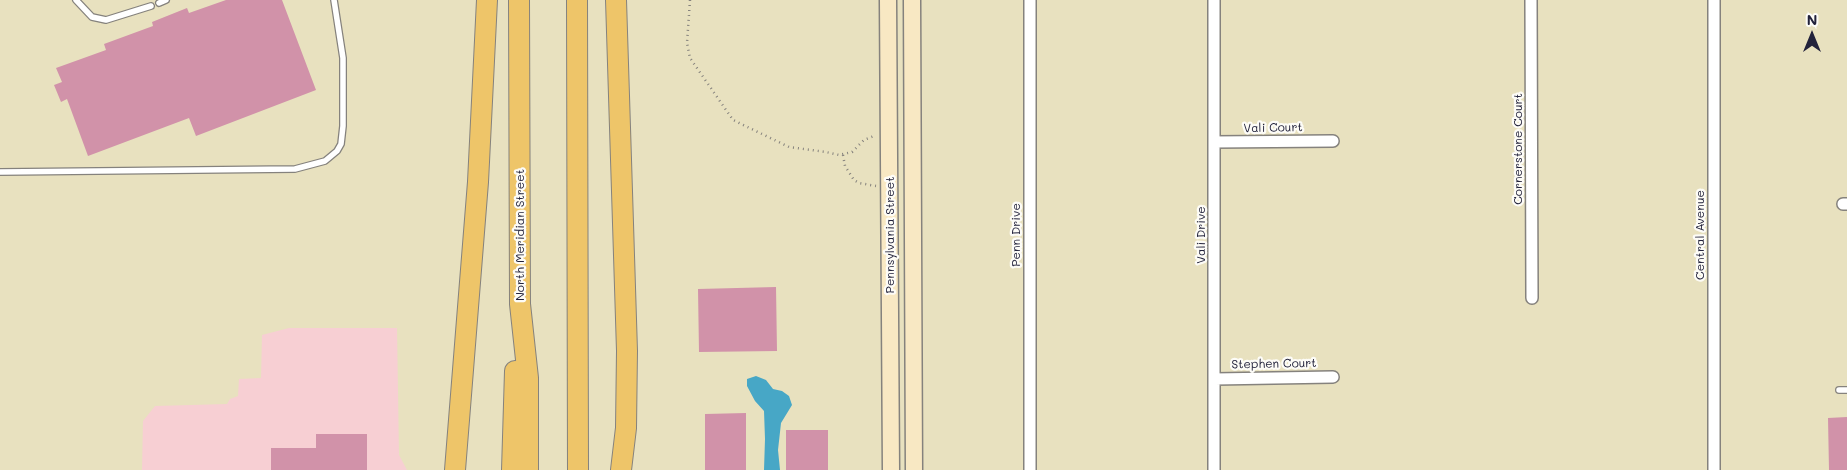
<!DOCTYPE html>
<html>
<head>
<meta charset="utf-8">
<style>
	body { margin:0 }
	#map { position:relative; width:1847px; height:470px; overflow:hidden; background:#e8e1bf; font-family:Mali,sans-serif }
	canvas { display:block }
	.north { position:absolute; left:1787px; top:10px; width:50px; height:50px; -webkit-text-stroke:4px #fdfcf7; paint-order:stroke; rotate:0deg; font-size:14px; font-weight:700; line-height:20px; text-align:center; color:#22223b }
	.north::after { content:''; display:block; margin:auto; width:18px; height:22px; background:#22223b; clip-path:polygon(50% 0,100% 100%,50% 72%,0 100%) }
</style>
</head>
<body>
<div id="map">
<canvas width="1847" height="470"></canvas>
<div class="north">N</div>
</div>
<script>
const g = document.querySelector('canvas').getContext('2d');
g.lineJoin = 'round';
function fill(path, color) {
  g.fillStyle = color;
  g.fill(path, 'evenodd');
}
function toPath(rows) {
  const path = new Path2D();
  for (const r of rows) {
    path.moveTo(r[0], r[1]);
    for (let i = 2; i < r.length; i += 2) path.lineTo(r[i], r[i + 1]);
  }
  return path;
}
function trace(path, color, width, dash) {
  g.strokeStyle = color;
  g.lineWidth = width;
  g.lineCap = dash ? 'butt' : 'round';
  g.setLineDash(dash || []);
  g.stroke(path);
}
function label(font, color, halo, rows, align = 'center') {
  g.font = font + ' Mali,sans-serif';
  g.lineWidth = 4.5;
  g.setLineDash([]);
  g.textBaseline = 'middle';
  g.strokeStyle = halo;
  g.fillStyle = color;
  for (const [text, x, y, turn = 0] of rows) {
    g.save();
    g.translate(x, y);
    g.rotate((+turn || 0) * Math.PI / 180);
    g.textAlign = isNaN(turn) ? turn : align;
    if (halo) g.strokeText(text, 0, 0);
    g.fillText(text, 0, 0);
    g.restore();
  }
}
const built = toPath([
	[289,328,397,328,399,455,407,470,142,470,143,421,155,406,227,404,230,399,238,396,239,379,261,378,262,335]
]);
const water = toPath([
	[756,376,766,380,773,389,782,391,789,396,792,405,781,423,778,450,780,470,764,470,765,439,764,411,755,401,747,386,747,379]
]);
const building = toPath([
	[226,0,282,0,316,90,196,136,189,118,88,156,67,99,61,102,54,85,62,82,56,68,106,50,104,44,153,26,152,22,187,8,189,13],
	[776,287,777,351,699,352,698,289],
	[746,413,746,470,705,470,705,414],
	[1847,417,1847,470,1829,470,1828,418],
	[786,430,828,430,828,470,786,470],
	[316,434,367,434,367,470,271,470,271,448,316,448]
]);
const path = toPath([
	[690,0,687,43,690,58,733,120,789,147,826,152,839,155,852,152,864,140,874,136],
	[843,155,845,166,854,180,859,183,876,186]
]);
const service = toPath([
	[76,0,92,17,106,20,151,6],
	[159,3,166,0],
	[0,172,295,169,325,161,337,151,341,144,343,126,343,58,334,0],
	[1839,390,1847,390]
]);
const minor = toPath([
	[1030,0,1030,470],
	[1531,0,1532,298],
	[1714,0,1714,470],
	[1214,142,1333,141],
	[1843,204,1847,204],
	[1215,379,1333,377],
	[1214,470,1214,0]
]);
const secondary = toPath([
	[888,0,891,470],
	[912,0,914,470]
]);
const motorway = toPath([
	[519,0,520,304,528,378,528,470],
	[577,0,578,470],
	[616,0,627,351,626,428,621,470],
	[455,470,478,182,487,0],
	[512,470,515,371]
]);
const streetNames = [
	["Vali Court",1273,128,-1],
	["Cornerstone Court",1518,149,-90],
	["North Meridian Street",520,235,-90],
	["Pennsylvania Street",890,235,-90],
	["Penn Drive",1016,235,-90],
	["Vali Drive",1201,235,-90],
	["Central Avenue",1700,235,-90],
	["Stephen Court",1274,364,-1]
];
fill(built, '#f7cfd3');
fill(water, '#47a7c6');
fill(building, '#d192a9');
trace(service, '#85827d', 8);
trace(minor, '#85827d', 14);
trace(secondary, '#85827d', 19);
trace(motorway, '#85827d', 22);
trace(path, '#85827d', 2.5, [1, 4]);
trace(service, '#fff', 5.5);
trace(minor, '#fff', 11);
trace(secondary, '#f8e8c3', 16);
trace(motorway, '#eec569', 20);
label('12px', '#22223b', '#fdfcf7', streetNames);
</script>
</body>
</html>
